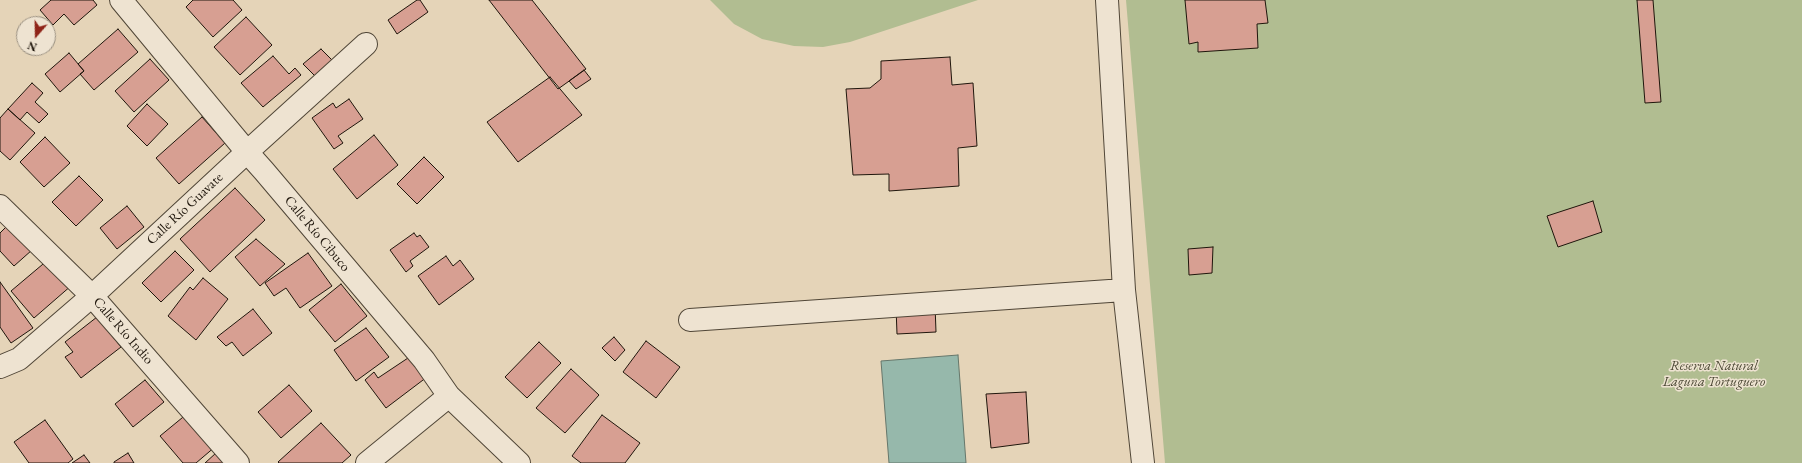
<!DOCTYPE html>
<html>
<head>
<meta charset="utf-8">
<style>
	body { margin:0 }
	#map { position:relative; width:1802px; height:463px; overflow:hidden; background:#e5d4b8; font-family:"EB Garamond",serif }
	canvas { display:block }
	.north { position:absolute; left:16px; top:16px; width:40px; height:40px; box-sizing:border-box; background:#eee3d1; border:1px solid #9b9182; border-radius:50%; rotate:200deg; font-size:11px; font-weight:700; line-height:16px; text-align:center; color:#1f160c }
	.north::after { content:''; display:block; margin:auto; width:14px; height:18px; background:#8f2418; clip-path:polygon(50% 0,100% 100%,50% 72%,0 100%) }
</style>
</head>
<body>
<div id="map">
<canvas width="1802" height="463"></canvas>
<div class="north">N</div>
</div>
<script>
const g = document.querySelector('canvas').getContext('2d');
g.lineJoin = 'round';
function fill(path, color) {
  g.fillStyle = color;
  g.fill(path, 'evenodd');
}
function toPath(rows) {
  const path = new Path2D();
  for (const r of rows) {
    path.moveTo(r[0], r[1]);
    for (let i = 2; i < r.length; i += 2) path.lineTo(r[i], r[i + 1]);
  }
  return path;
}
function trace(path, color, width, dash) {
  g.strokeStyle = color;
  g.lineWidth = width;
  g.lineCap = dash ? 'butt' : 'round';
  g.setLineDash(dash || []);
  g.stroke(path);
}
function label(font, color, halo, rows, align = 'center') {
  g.font = font + ' "EB Garamond",serif';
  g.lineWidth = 3;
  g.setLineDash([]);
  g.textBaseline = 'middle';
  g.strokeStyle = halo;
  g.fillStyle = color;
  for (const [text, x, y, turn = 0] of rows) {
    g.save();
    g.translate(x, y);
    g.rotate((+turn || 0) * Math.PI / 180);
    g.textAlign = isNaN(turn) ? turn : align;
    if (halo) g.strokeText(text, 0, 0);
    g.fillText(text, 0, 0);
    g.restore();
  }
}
const green = toPath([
	[710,0,978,0,850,42,823,47,794,46,762,39,734,24],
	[1126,0,1802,0,1802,463,1165,463]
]);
const water = toPath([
	[958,355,966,463,889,463,881,361,958,355]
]);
const building = toPath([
	[51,0,93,0,97,5,74,25,64,14,53,25,40,10,51,0],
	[193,0,233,0,242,10,213,37,186,7,193,0],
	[417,0,420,0,428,12,397,34,388,20,417,0],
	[489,0,532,0,586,69,558,89,489,0],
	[1185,0,1265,0,1268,23,1257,24,1258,48,1198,52,1198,42,1189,44,1185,0],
	[1637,0,1653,0,1661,102,1645,103,1637,0],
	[246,17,272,45,240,75,214,47,246,17],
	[118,29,138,52,94,90,80,74,84,71,78,64,118,29],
	[321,49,334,62,317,78,303,64,321,49],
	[69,53,84,71,60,92,45,74,69,53],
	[273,56,289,74,295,68,301,75,263,107,241,83,273,56],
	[950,57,952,85,973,83,977,146,958,148,959,186,889,191,889,174,853,175,846,89,870,88,881,79,881,61,950,57],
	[150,59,169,80,134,112,115,91,150,59],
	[584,70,591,79,576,89,569,81,584,70],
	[550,77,582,115,518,162,487,122,550,77],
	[32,83,43,93,35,102,48,114,39,123,27,112,20,120,8,109,32,83],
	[349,99,363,119,338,136,343,143,334,149,312,118,333,103,336,108,349,99],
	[147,104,168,124,147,146,127,126,147,104],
	[8,109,35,133,10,160,0,151,0,118,8,109],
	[202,117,225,143,179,184,156,158,202,117],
	[374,135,398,165,357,199,333,169,374,135],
	[45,137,70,163,44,187,20,162,45,137],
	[424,157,444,177,417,204,397,184,424,157],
	[79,176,103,200,76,226,52,202,79,176],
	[235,188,265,220,210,272,180,239,235,188],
	[1593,201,1602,232,1558,247,1547,216,1593,201],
	[127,206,144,227,117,249,100,228,127,206],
	[9,224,32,250,14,266,0,251,0,233,9,224],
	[414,233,417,237,420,235,429,247,410,261,413,266,406,272,390,250,414,233],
	[256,239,285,264,260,286,235,257,256,239],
	[1213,247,1212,273,1189,275,1188,249,1213,247],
	[175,251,194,270,161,302,142,283,175,251],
	[308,253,332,286,300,308,286,288,274,296,265,283,308,253],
	[446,256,453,266,460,260,474,279,439,305,418,276,446,256],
	[49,259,72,285,34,318,11,291,49,259],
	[203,278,228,299,196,340,168,316,190,287,193,290,203,278],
	[0,282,33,328,11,343,0,327,0,282],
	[341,284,367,316,335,342,309,310,341,284],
	[935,305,936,332,897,334,896,307,935,305],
	[253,309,272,333,243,356,232,342,226,346,217,337,253,309],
	[97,317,121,347,81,378,65,357,73,352,65,342,97,317],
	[366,328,389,357,356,381,334,350,366,328],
	[614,337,625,350,615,361,602,348,614,337],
	[646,341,680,367,656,398,623,372,646,341],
	[539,342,561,363,527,398,505,377,539,342],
	[411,356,427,377,386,408,365,380,374,372,378,378,411,356],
	[571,369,599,395,565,433,536,408,571,369],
	[145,380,164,402,133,427,115,404,145,380],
	[289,385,312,411,281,438,258,412,289,385],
	[1026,392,1029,443,991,448,986,394,1026,392],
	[188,413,216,446,196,463,183,463,160,436,188,413],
	[602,415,640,443,625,463,581,463,572,456,602,415],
	[45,420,73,459,68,463,29,463,14,442,45,420],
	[321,423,351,455,342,463,279,463,278,462,321,423],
	[128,453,134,463,114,463,114,462,128,453],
	[216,453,223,463,205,463,216,453],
	[84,455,90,463,72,463,84,455]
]);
const minor = toPath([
	[121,0,247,152,264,171,424,360,449,396,519,463],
	[1107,0,1124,290,1143,463],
	[0,206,92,296,238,463],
	[690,320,1124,290],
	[0,367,19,359,92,296,247,152,366,44],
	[367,463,449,396]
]);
const streetNames = [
	["Calle Río Guavate",185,209,-43],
	["Calle Río Cibuco",317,234,50],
	["Calle Río Indio",123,331,49]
];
const parkNames = [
	["Reserva Natural",1714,366],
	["Laguna Tortuguero",1714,382]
];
fill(green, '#b1bd91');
fill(water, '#96b8ab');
trace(water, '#66776b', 1);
fill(building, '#d79f92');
trace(building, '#1f160c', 1);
trace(minor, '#504637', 24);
trace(minor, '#eee3d1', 22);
label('14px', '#1f160c', '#eee3d1', streetNames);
label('italic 14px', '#4b4834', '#eee3d1', parkNames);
</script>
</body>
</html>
